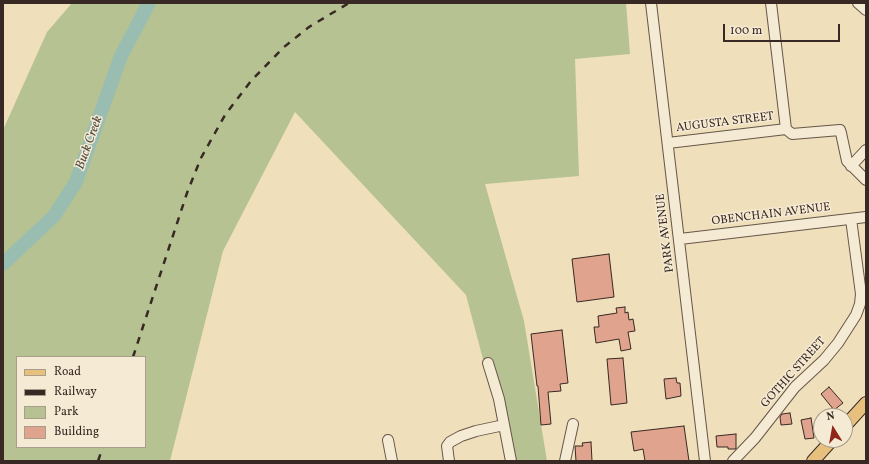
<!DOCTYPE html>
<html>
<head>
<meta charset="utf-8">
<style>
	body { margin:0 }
	#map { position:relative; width:869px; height:464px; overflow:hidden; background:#efdfbb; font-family:Vollkorn,serif }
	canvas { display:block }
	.frame { position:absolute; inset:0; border:4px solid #382924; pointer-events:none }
	.legend { position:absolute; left:16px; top:356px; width:130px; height:92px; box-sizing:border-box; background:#f5ead3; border:1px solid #a99d8d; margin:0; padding:5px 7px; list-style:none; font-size:12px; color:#382924 }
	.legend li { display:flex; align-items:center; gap:8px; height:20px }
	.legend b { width:20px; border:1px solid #a99d8d }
	.north { position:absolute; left:813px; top:408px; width:40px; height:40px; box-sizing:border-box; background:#f5ead3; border:1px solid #a99d8d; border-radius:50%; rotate:349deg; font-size:11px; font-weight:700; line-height:16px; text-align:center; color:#382924 }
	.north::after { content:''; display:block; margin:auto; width:14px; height:18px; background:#8f2418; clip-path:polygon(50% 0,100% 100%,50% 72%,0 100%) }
	.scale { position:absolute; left:723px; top:24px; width:117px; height:18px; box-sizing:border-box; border:2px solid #382924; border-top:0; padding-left:5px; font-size:12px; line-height:14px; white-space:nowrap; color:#382924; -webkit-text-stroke:3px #f5ead3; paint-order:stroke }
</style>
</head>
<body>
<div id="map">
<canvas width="869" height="464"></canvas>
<div class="frame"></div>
<ul class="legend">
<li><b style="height:5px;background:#e8c07e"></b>Road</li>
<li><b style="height:5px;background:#382924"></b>Railway</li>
<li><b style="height:11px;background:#b6c292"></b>Park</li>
<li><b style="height:11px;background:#e0a38d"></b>Building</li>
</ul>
<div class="north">N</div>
<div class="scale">100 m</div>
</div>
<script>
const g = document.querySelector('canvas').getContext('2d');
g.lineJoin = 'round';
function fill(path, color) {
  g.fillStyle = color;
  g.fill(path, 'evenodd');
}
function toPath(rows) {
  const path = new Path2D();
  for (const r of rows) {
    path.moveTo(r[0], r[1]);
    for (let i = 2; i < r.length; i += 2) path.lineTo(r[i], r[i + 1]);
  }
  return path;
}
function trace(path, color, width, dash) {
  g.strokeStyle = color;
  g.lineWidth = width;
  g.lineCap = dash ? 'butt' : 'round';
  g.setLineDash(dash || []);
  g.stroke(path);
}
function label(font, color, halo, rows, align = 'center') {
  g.font = font + ' Vollkorn,serif';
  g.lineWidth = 3;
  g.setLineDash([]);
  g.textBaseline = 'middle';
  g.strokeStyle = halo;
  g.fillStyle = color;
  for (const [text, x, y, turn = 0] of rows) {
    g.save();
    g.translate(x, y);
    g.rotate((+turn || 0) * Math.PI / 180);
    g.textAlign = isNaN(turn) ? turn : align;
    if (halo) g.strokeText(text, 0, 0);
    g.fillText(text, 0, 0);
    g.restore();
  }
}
const green = toPath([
	[72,3,626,3,630,54,575,59,579,176,485,184,524,321,547,461,510,461,466,295,295,112,223,251,170,461,3,461,3,130,47,32],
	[17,357,145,357,145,447,17,447]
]);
const river = toPath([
	[3,264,54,216,76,182,121,56,149,3]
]);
const building = toPath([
	[609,254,614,297,577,302,572,259,609,254],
	[625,307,625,313,628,312,629,320,633,319,635,331,628,332,631,349,621,351,619,339,596,343,594,327,599,327,598,316,617,313,616,308,625,307],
	[562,330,568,383,560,384,561,391,548,392,551,424,541,425,538,386,537,386,531,334,562,330],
	[623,358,627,403,611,405,607,359,623,358],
	[676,378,677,383,680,383,681,396,666,399,664,379,676,378],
	[829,387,843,403,834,410,821,394,829,387],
	[790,413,792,424,781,425,780,417,782,414,790,413],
	[811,418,814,438,805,439,801,420,811,418],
	[684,426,689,461,645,461,643,449,634,451,631,432,684,426],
	[736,434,736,449,728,449,728,447,717,447,716,436,736,434],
	[591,442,592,461,576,461,575,446,583,446,582,443,591,442]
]);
const minor = toPath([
	[651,3,705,461],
	[771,3,786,129],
	[858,3,866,10],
	[786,129,792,134,840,130,841,133,847,161,866,180],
	[668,143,786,129],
	[851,166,866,150],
	[680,239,866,217],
	[488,363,499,399,511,461],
	[388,440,392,461],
	[449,461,447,446,450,442,461,436,476,431,504,425],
	[565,461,573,424],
	[733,461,755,438,795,387,824,360,838,343,856,315,860,304,861,294,851,219]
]);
const major = toPath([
	[845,426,866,403],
	[813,461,832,440]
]);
const rail = toPath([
	[133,357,187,193,201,158,225,115,251,81,284,47,309,27,349,3],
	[98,461,103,447]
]);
const streetNames = [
	["AUGUSTA STREET",725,123,-7],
	["OBENCHAIN AVENUE",771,215,-7],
	["PARK AVENUE",666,233,-97],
	["GOTHIC STREET",794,373,-48]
];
const waterNames = [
	["Buck Creek",90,143,-70]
];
fill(green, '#b6c292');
trace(river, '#9abdb1', 14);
fill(building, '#e0a38d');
trace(building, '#382924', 1);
trace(minor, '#66564a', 12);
trace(major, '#382924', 14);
trace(minor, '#f5ead3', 10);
trace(major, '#e8c07e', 12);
trace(rail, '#382924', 2.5, [7, 7]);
label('12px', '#382924', '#f5ead3', streetNames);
label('italic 13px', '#504e47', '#f5ead3', waterNames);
</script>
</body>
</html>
